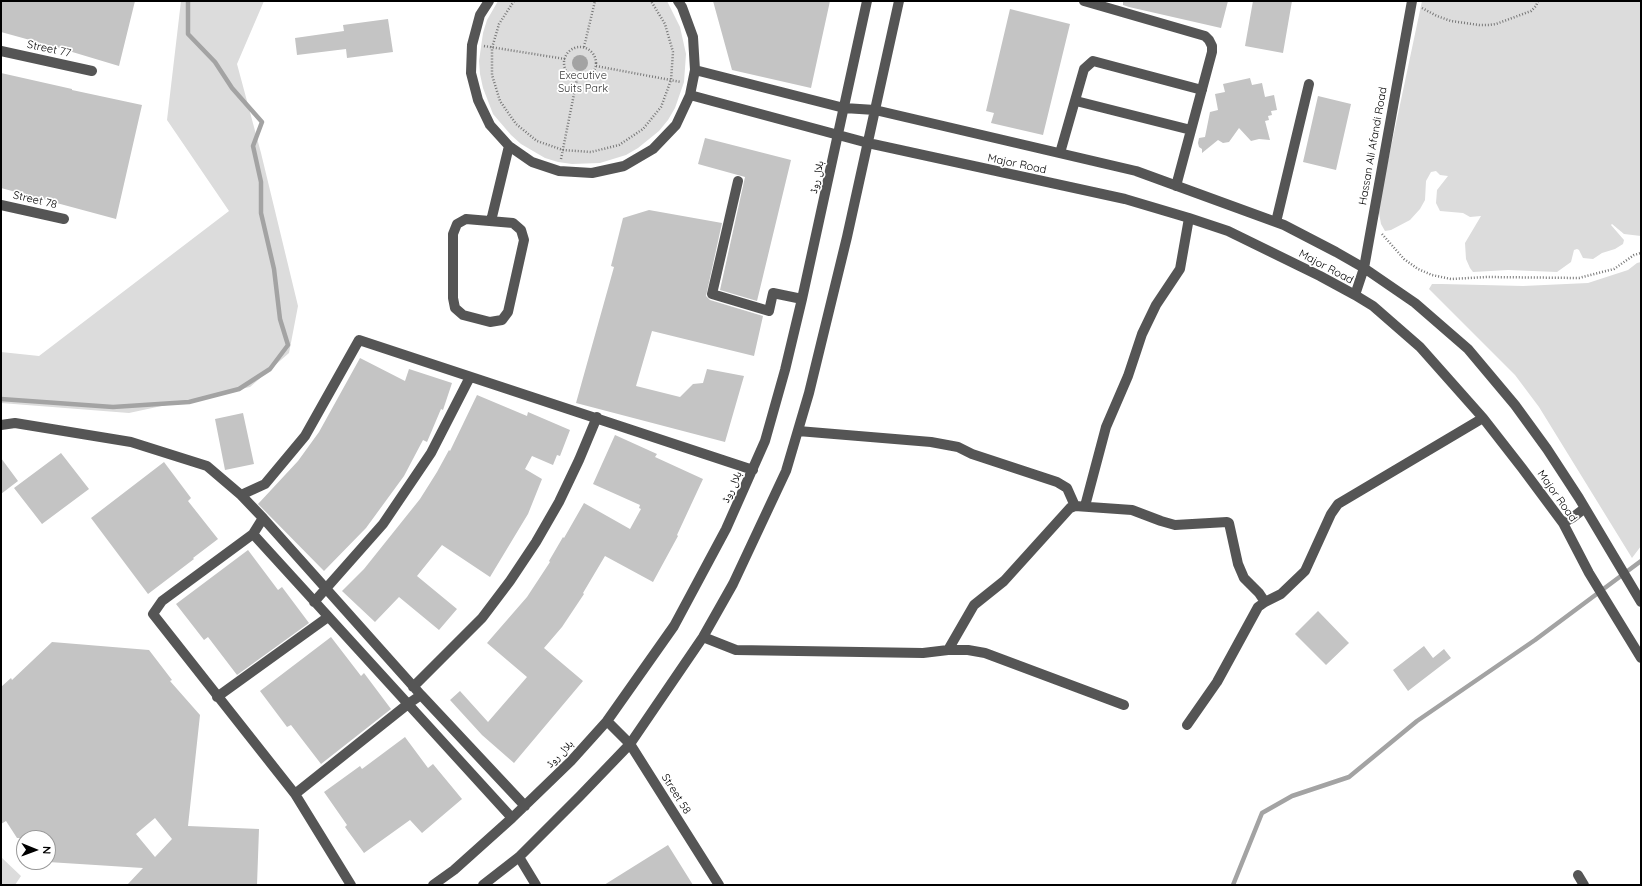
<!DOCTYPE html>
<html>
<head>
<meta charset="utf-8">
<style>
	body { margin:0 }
	#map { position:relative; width:1642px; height:886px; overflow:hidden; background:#fff; font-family:Quicksand,sans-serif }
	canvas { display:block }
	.frame { position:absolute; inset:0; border:2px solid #000; pointer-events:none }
	.north { position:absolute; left:16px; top:830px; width:40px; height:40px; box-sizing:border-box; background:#fff; border:1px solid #999; border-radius:50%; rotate:91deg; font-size:11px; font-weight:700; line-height:16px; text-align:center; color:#000 }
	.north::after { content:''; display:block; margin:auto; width:14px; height:18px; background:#000; clip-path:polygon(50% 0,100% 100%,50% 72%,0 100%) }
</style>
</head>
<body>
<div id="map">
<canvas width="1642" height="886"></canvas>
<div class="frame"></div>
<div class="north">N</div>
</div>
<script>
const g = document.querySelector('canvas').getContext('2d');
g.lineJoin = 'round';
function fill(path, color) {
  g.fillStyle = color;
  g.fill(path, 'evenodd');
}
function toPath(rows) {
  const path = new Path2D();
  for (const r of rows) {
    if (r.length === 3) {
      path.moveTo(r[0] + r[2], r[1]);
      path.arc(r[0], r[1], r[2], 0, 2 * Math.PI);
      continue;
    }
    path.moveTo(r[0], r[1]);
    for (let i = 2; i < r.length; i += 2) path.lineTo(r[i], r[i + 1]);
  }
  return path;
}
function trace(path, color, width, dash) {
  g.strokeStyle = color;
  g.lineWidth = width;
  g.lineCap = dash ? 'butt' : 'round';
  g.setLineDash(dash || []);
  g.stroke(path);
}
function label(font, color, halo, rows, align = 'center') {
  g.font = font + ' Quicksand,"Noto Naskh Arabic",sans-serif';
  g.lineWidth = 3.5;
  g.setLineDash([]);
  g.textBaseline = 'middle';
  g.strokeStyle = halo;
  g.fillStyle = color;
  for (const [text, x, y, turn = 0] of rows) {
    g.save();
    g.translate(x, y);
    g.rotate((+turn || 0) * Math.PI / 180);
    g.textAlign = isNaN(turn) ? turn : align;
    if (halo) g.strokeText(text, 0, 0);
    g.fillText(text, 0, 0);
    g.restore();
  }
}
const green = toPath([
	[181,1,264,1,237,64,261,153,298,306,289,353,250,387,129,413,1,403,1,352,39,356,229,211,167,120],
	[498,1,667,1,680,27,686,54,684,82,675,108,668,120,659,131,638,148,626,155,600,163,572,164,558,162,545,158,521,144,511,135,493,114,483,88,480,74,479,61,483,33,487,20],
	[1422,1,1641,1,1641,236,1624,234,1612,224,1611,225,1624,240,1623,244,1615,249,1602,253,1593,259,1583,258,1579,250,1577,249,1574,250,1571,262,1557,272,1508,270,1473,272,1470,268,1466,259,1465,243,1481,216,1470,217,1463,213,1440,211,1436,203,1437,190,1448,176,1440,175,1436,171,1431,172,1426,181,1425,200,1420,209,1410,220,1391,230,1385,231,1381,224,1379,213,1380,199],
	[1641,262,1641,546,1632,558,1539,407,1515,375,1429,289,1432,284,1442,284,1523,286,1588,283,1628,270,1637,263],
	[1,857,21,876,15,885,1,885]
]);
const water = toPath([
	[580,63,8]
]);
const stream = toPath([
	[1,399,113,407,189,402,239,389,270,369,288,345,280,319,274,269,261,213,261,182,253,146,262,122,232,88,215,62,188,34,188,1],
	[1233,885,1262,813,1292,796,1349,777,1417,721,1535,640,1641,561]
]);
const building = toPath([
	[1,1,135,1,119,66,59,48,1,32],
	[713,1,830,1,811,88,732,70],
	[1123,1,1228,1,1221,28,1129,7,1123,5],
	[1253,1,1292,1,1283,53,1245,46],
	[1010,9,1070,24,1043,135,991,123,994,113,986,111],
	[388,19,393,52,347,58,346,49,297,55,295,38,344,31,343,25],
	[1,73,72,89,72,90,142,105,116,219,1,188],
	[1250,78,1252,85,1262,83,1265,97,1274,95,1277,110,1271,111,1272,115,1268,116,1269,120,1265,121,1270,140,1259,139,1251,141,1239,128,1229,142,1223,143,1218,140,1202,153,1202,149,1199,147,1198,143,1199,138,1205,137,1210,112,1218,110,1215,94,1225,92,1223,84],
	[1318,96,1351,104,1336,170,1303,162],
	[705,138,791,160,757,301,720,290,745,177,698,164],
	[649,210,722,223,706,296,710,300,763,316,754,356,652,331,636,386,680,397,693,384,703,383,707,369,744,376,725,442,576,403,614,267,611,266,623,218],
	[360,358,405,381,409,369,452,383,443,410,441,409,427,442,423,440,404,476,366,528,324,571,258,504,298,461,319,432],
	[477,395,527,416,528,412,570,430,560,456,557,455,553,465,532,456,525,469,542,479,528,514,490,577,442,545,417,576,457,609,439,630,399,597,375,622,342,591,364,569,420,499,437,472,449,450,450,451],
	[243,413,254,464,225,470,215,419],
	[615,435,657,454,655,457,703,479,677,535,678,536,653,582,605,556,583,593,584,594,562,627,544,648,583,681,514,763,482,735,450,700,460,691,488,722,527,677,487,643,527,597,550,562,549,561,563,537,564,538,584,503,630,529,641,509,639,508,640,505,593,484],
	[61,453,89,489,42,524,14,488],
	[1,458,18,481,1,494],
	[164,462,191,498,188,501,218,539,193,558,194,559,148,594,91,518],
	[248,550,278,590,282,587,309,623,237,675,208,637,204,640,176,604],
	[1318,611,1349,643,1326,665,1295,634],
	[331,637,361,676,364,673,391,709,321,764,291,725,287,727,260,691],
	[52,642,149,650,172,680,170,681,200,715,188,826,259,829,257,885,200,884,199,885,127,885,143,868,48,862,48,838,17,838,6,821,1,824,1,687,11,678,12,680],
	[155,818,172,839,155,857,136,834],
	[1424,646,1433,658,1444,649,1451,658,1408,691,1393,670],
	[405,737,428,768,433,764,462,799,422,833,410,820,364,853,345,827,347,825,324,792,360,766,362,769],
	[668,845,693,885,604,885]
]);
const path = toPath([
	[514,1,499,24,492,48,492,75,500,101,516,124,537,141,563,150,591,152,619,145,643,129,661,107,671,80,673,52,665,24,651,1],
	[1422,8,1437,16,1451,21,1479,25,1489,25,1496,24,1531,11,1536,6,1538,1],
	[484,46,565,59],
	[580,63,16],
	[584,47,595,1],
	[596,66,681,82],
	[561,159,577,79],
	[1382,234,1404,259,1418,269,1432,275,1451,279,1487,277,1579,278,1614,269,1634,255,1641,253]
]);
const minor = toPath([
	[489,1,480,15,472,45,471,73,478,100,490,125,509,146,532,162,559,171,592,173,624,166,653,149,676,125,690,95,695,70,693,37,682,7,678,1],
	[1084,1,1205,36,1209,40,1212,46,1212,52,1176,186],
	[1,51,92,71],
	[695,70,844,108,875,110,1136,171,1284,225,1336,252,1364,268,1415,303,1468,349,1515,405,1547,449,1579,498,1641,602],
	[690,95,868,143,1125,199,1189,218,1228,231,1320,276,1355,295,1373,306,1420,347,1483,418,1522,468,1563,523,1589,573,1641,658],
	[1076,101,1191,130],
	[1060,153,1084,69,1093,61,1202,90],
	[738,181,712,294,769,311,773,293,802,299],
	[1,205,64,219],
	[466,219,513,223,521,230,524,240,508,312,502,320,490,322,463,315,455,308,453,298,453,234,457,224,466,219],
	[491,221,509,146],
	[1276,222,1309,84],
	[1355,295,1364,268,1412,1],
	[1,425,15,423,131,442,207,466,241,495,263,518,421,695,525,806],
	[798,431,931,442,958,447,972,454,1057,482,1067,488,1075,506],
	[241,495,265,484,305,436,359,340,753,470],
	[1085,506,1106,427,1128,376,1142,334,1156,305,1180,269,1189,218],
	[263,518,253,534,162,601,153,614,295,794,351,885],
	[1563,523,1572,518,1585,508],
	[253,534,512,818],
	[314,602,383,524,431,453,470,377],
	[703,637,736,650,923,653,948,650,968,650,985,653,1124,705],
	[948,650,974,605,1004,581,1070,508,1075,506,1132,510,1161,521,1175,525,1227,522,1229,523,1238,564,1244,578,1259,593,1265,602],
	[413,687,482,618,510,581,536,542,559,502,579,460,597,417],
	[217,697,328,617],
	[607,721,630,744,719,885],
	[1187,725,1217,682,1258,607,1265,602,1281,594,1305,571,1331,514,1338,504,1483,418],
	[295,794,408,704,421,695],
	[519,857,536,885],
	[1578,875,1584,885],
	[433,885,454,870,512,818,571,761,607,721,674,626,726,529,765,441,785,370,802,299,867,1],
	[483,885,519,857,580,796,630,744,703,637,733,584,786,471,809,393,847,237,899,1]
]);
const streetNames = [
	["Street 77",49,49,12],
	["Hassan Ali Afandi Road",1373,146,-80],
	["Major Road",1017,164,12],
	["ہلال روڈ",817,177,-78],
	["Street 78",35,200,13],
	["Major Road",1326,267,28],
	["ہلال روڈ",732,487,-66],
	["Major Road",1557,496,55],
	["ہلال روڈ",560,754,-46],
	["Street 58",676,794,58]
];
const parkNames = [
	["Executive",583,76],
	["Suits Park",583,89]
];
fill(green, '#dcdcdc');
fill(water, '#a3a3a3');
trace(stream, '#a3a3a3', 4.5);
fill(building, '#c4c4c4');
trace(path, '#777', 2.5, [1, 2]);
trace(minor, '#555', 10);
label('11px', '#000', '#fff', streetNames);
label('11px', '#333', '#fff', parkNames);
</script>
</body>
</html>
